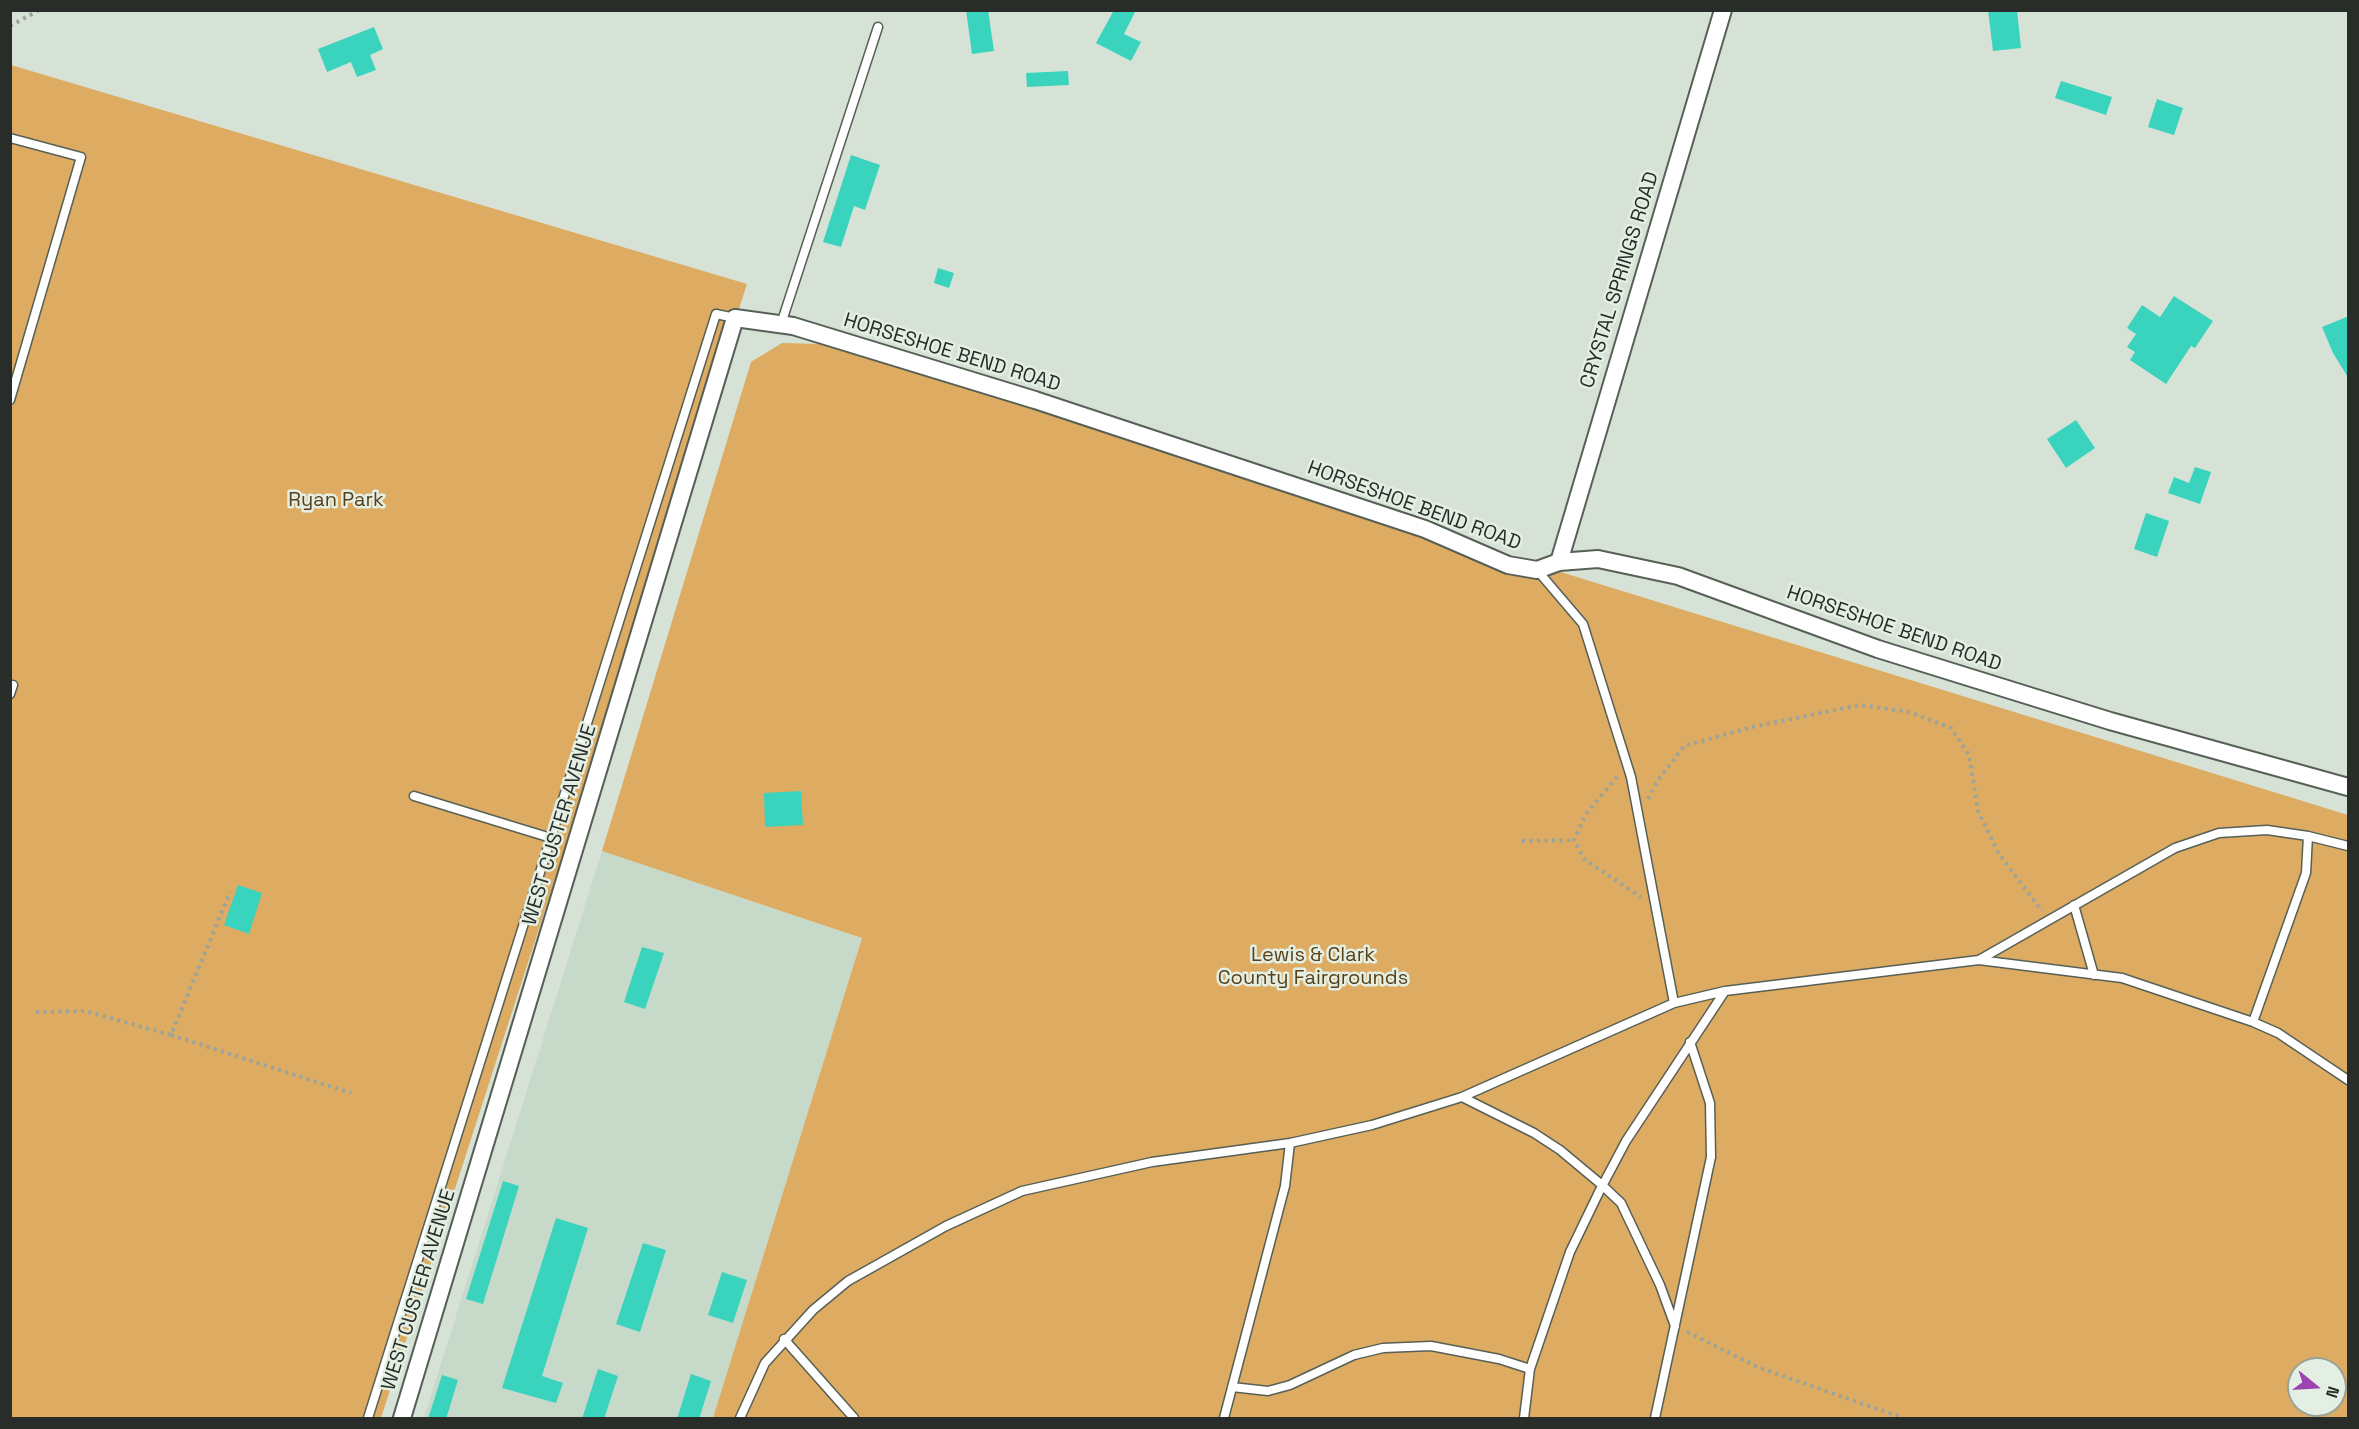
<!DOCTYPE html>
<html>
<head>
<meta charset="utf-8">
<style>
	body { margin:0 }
	#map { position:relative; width:2359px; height:1429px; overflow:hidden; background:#d7e2d7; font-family:"Space Grotesk",sans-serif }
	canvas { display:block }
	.frame { position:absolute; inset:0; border:12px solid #292d29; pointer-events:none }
	.north { position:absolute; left:2287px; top:1357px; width:60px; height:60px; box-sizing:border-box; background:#e4efe4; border:2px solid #99a199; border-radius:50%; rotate:108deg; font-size:16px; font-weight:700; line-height:24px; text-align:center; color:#292d29 }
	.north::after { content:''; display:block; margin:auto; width:21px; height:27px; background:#9d44b0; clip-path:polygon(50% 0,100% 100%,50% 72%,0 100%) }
</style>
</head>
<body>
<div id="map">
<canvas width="2359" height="1429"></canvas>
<div class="frame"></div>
<div class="north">N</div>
</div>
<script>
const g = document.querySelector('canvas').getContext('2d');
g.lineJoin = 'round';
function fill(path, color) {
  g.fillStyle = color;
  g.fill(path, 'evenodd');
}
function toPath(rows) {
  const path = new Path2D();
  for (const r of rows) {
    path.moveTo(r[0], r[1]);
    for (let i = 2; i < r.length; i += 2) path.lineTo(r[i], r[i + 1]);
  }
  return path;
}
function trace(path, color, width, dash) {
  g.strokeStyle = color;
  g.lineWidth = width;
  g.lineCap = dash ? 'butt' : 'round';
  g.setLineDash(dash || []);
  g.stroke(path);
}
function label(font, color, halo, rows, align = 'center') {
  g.font = font + ' "Space Grotesk",sans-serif';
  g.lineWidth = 5;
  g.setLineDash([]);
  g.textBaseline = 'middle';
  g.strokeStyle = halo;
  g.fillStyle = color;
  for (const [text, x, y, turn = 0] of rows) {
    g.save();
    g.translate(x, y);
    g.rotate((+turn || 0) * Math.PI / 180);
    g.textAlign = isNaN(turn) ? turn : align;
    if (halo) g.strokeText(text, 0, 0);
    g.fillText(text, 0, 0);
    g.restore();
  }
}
const built = toPath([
	[602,851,862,938,713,1418,424,1418]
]);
const green = toPath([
	[11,65,747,284,381,1418,11,1418],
	[782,343,822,344,2348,815,2348,1418,713,1418,862,938,602,851,751,362],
	[2299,1369,2335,1369,2335,1405,2299,1405]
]);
const building = toPath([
	[966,10,988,10,994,51,972,54],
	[1114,10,1136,10,1124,34,1141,42,1131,61,1096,43],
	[1988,10,2017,10,2021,48,1993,51],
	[374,27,383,49,370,55,376,70,357,77,351,62,327,72,318,49],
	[1068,71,1069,85,1027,87,1026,73],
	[2061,81,2112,97,2106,115,2055,98],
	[2157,99,2183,108,2174,135,2148,127],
	[851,155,880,165,865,210,854,206,841,247,823,242],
	[938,268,954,273,949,288,934,283],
	[2174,296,2213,321,2195,348,2191,346,2166,384,2130,360,2135,352,2127,347,2136,334,2127,328,2142,305,2160,317],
	[2349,316,2349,379,2333,353,2322,327],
	[2076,420,2095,448,2066,468,2047,439],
	[2195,467,2211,472,2200,504,2168,493,2174,477,2189,483],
	[2146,513,2169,521,2157,557,2134,549],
	[801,791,803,825,765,827,764,793],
	[238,885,262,893,249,934,224,925],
	[642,947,664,953,645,1009,624,1002],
	[503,1181,519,1186,483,1304,466,1299],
	[556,1218,588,1228,542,1376,563,1383,556,1403,502,1388],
	[643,1243,666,1250,640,1332,616,1324],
	[722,1272,747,1280,733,1323,708,1315],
	[598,1369,618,1376,604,1419,582,1419],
	[691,1374,711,1381,699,1419,677,1419],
	[442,1375,458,1380,446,1419,428,1419]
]);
const path = toPath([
	[10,26,39,10],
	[1617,777,1586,814,1574,840,1584,859,1641,897],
	[1648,799,1658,780,1684,746,1752,727,1860,705,1909,712,1951,728,1969,755,1978,811,1999,854,2042,911],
	[1522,841,1574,840],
	[36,1012,85,1011,171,1035,230,892],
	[171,1035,351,1093],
	[1687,1332,1760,1368,1903,1418]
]);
const service = toPath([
	[10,138,81,157,10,400],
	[781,324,878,27],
	[1537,570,1583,624,1631,777,1674,1003],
	[10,685,13,685,10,694],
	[414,796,551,838],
	[2074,905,2094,975],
	[1979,960,2122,978,2253,1022,2278,1033,2348,1080],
	[2253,1022,2306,873,2308,836],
	[1462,1097,1534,1133,1560,1150,1602,1185,1621,1203,1660,1285,1675,1326],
	[784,1339,854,1418],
	[1232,1387,1268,1391,1290,1385,1354,1355,1383,1348,1431,1346,1499,1359,1530,1369,1570,1252,1600,1190,1626,1141,1725,991],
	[368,1418,716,314,735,318],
	[740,1418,765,1363,813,1310,848,1281,946,1226,1022,1191,1152,1162,1290,1143,1372,1125,1462,1097,1674,1003,1725,991,1979,960,2175,848,2219,833,2267,830,2308,836,2348,846],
	[1224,1418,1285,1186,1290,1143],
	[1524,1418,1530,1369],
	[1655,1418,1711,1157,1710,1103,1690,1042]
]);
const minor = toPath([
	[1559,562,1723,10],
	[402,1418,735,318,793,326,1035,400,1425,529,1508,565,1537,570,1559,562,1598,559,1678,576,1878,649,2110,721,2348,787]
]);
const streetNames = [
	["CRYSTAL SPRINGS ROAD",1620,280,-73],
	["HORSESHOE BEND ROAD",952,353,17],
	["HORSESHOE BEND ROAD",1414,506,20],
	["HORSESHOE BEND ROAD",1894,629,19],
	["WEST CUSTER AVENUE",560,825,-73],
	["WEST CUSTER AVENUE",419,1290,-73]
];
const parkNames = [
	["Ryan Park",336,501],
	["Lewis & Clark",1313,956],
	["County Fairgrounds",1313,979]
];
fill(built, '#c7d9c8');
fill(green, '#ddab61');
fill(building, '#3ad3bd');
trace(service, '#566056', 11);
trace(minor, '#566056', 20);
trace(path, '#9ba49b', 4, [3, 4.5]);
trace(service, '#fff', 8);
trace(minor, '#fff', 16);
label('20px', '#292d29', '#e4efe4', streetNames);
label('20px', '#584019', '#e4efe4', parkNames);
</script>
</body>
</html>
